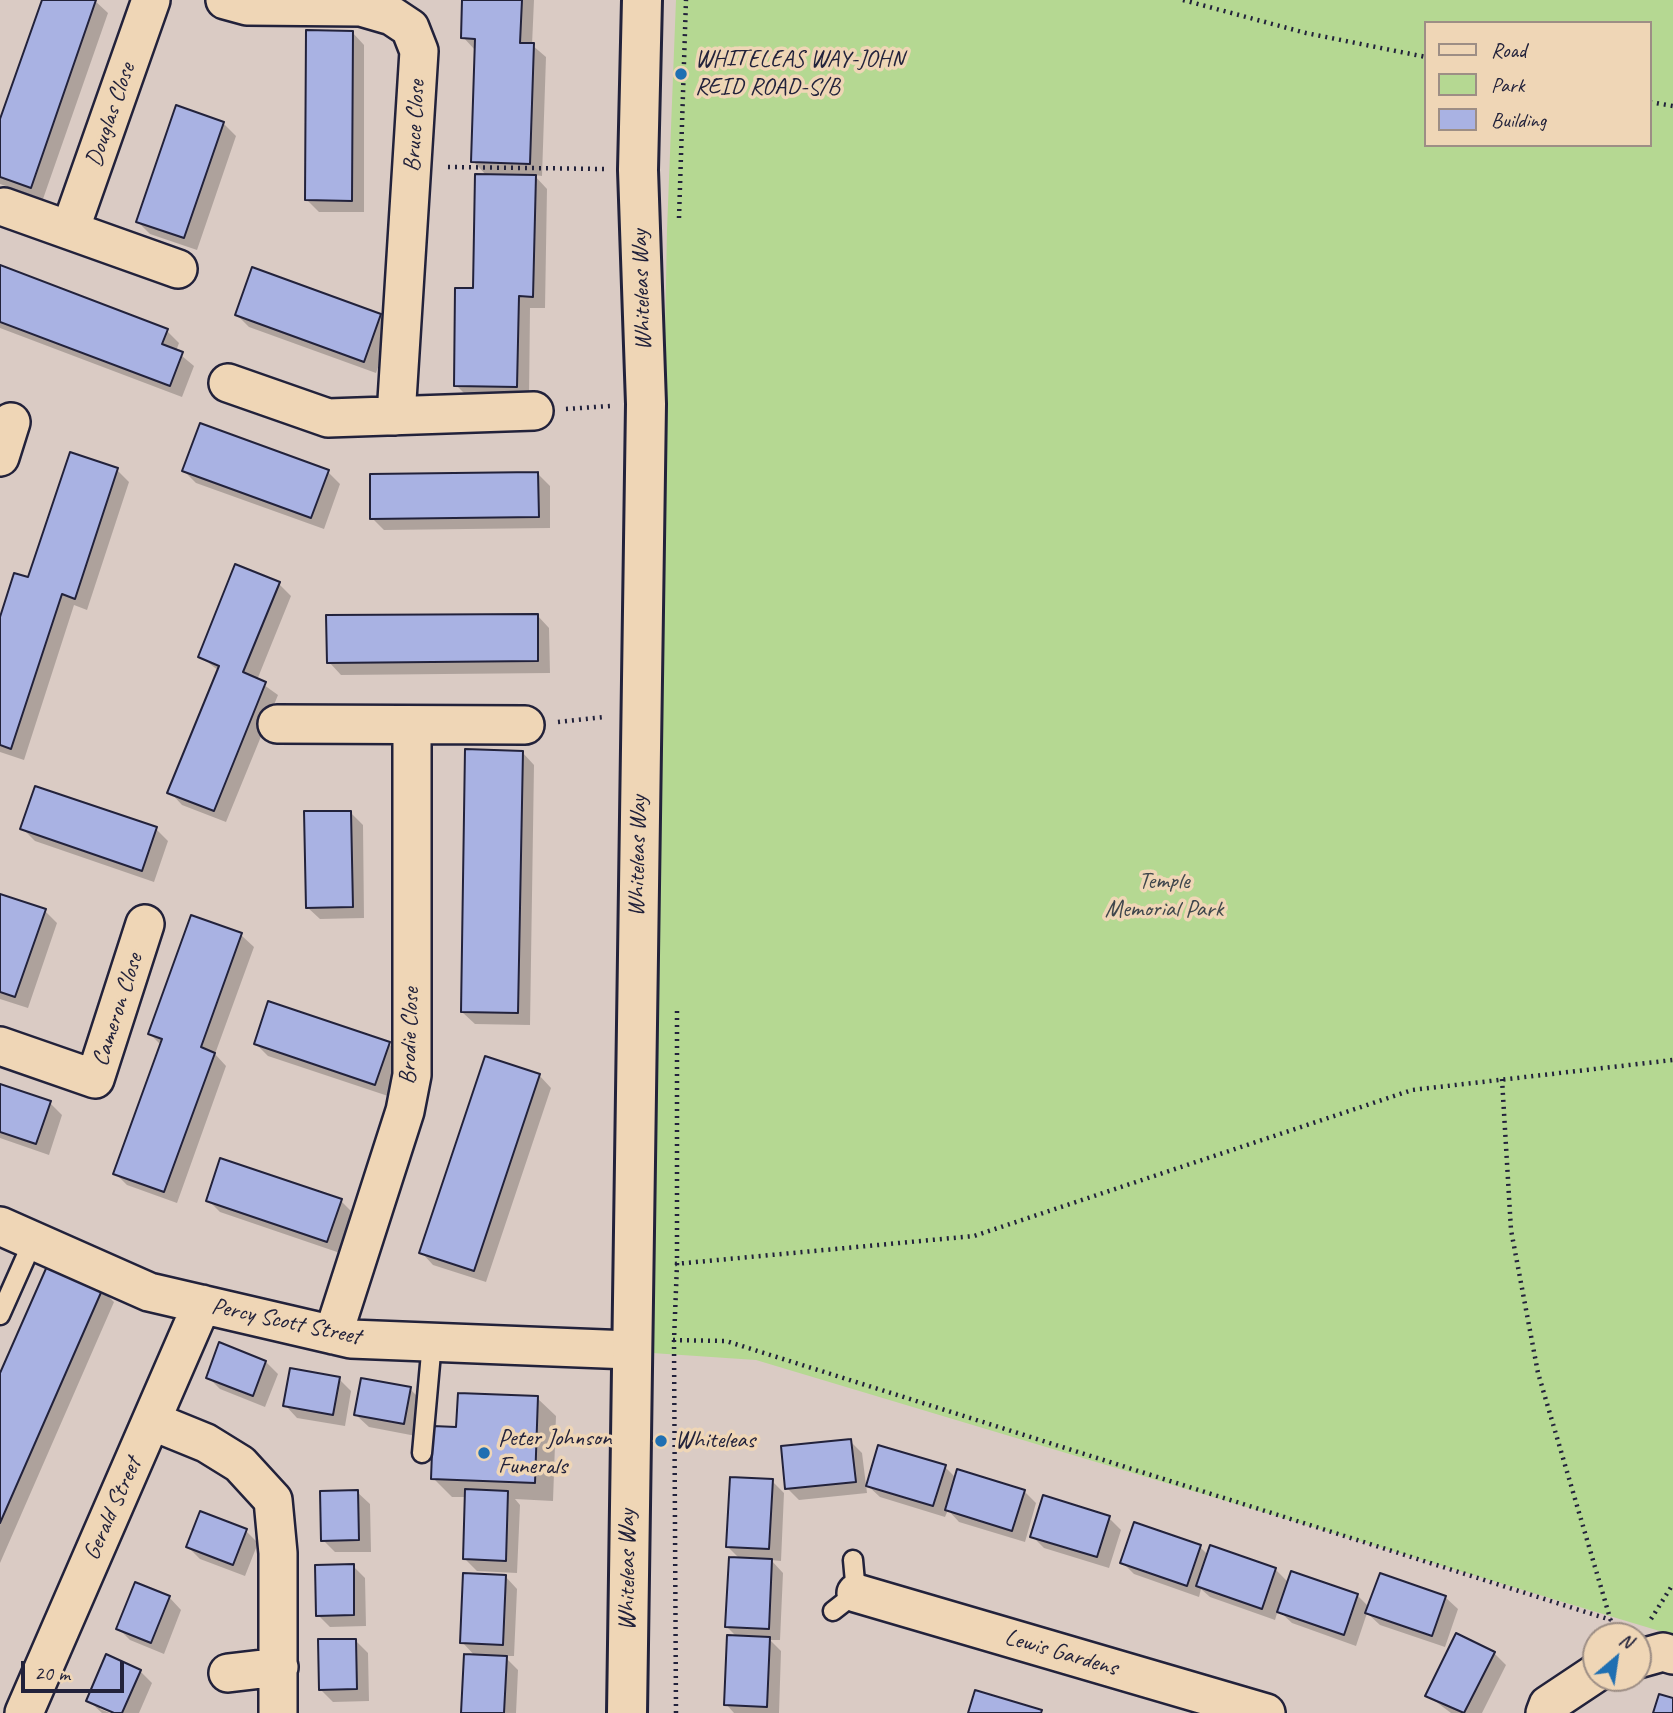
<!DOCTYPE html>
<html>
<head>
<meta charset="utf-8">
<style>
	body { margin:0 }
	#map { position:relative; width:1673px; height:1713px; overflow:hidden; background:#dacbc4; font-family:Caveat,sans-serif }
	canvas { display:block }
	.legend { position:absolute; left:1424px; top:21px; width:228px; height:126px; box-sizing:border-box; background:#efd6b6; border:2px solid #9d8e85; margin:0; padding:9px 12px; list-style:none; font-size:21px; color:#22223b }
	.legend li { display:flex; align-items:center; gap:14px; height:35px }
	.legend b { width:35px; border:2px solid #9d8e85 }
	.north { position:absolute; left:1582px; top:1622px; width:70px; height:70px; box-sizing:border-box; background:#efd6b6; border:2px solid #9d8e85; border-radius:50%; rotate:29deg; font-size:19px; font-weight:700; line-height:28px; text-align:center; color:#22223b }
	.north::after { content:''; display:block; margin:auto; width:24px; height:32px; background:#1f6fb2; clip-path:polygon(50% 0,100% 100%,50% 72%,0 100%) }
	.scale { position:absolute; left:21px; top:1661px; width:103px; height:32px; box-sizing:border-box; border:4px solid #22223b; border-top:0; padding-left:9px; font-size:21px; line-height:24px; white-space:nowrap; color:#22223b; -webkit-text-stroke:5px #efd6b6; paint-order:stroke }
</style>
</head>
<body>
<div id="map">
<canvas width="1673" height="1713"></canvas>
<ul class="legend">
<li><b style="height:9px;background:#efd6b6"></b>Road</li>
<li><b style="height:19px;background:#b5d892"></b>Park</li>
<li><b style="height:19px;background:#a9b2e3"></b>Building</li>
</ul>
<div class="north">N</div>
<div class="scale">20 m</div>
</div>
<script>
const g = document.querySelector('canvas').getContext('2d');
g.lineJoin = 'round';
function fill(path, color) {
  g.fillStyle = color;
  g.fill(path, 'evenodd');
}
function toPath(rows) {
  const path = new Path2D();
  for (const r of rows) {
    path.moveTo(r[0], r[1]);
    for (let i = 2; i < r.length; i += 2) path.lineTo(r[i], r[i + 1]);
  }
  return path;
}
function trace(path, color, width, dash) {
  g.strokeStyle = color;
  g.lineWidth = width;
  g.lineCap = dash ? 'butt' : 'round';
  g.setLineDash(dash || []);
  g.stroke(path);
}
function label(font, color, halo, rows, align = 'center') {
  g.font = font + ' Caveat,sans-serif';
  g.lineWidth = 7;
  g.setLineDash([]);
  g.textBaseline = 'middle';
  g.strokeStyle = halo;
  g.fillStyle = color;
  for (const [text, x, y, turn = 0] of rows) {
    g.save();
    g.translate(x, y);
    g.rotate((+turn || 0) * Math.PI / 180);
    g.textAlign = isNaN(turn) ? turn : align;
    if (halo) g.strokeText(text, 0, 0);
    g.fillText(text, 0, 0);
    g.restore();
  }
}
const green = toPath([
	[676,0,1673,0,1673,1635,756,1360,652,1353,655,846,667,230],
	[1426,23,1650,23,1650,145,1426,145]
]);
const shadow = toPath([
	[43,0,94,0,108,13,43,199,0,184,0,124],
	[464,0,534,0,532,45,546,57,542,176,534,175,547,189,545,308,530,308,529,399,468,397,456,385,475,289,487,176,473,161,475,50,463,37],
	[352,32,364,45,364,212,319,212,307,200],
	[223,123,236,136,197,250,150,234,138,222],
	[0,267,167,331,179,343,176,351,194,366,182,397,0,328],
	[237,315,380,316,392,328,376,373,249,327],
	[117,470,129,482,87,610,74,605,24,760,0,752,0,622,29,580],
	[184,471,328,472,340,484,324,529,196,483],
	[538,474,550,486,550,528,384,530,372,518],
	[279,584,291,596,257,680,278,695,226,822,182,805,170,792,219,671,200,656],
	[537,615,549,628,550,673,341,675,329,662],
	[522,752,534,765,530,1025,475,1024,462,1012],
	[350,812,363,825,364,918,320,919,307,907],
	[23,829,156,829,168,841,154,882,35,841],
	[0,900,45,911,57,923,28,1008,0,999],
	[192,917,241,935,254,947,215,1054,226,1066,177,1203,127,1185,115,1173,161,1045,150,1034],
	[256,1044,389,1044,401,1056,388,1096,268,1056],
	[539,1075,551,1088,486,1282,433,1265,421,1252],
	[0,1086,50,1103,62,1115,49,1155,0,1138],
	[208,1200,341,1201,353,1213,340,1253,220,1212],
	[102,1290,114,1302,0,1563,0,1378],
	[266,1362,278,1374,265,1407,220,1389,208,1377],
	[339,1379,351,1391,345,1426,297,1418,285,1405],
	[410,1389,422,1401,416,1436,369,1427,356,1415],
	[537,1398,556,1416,553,1501,515,1499,520,1505,517,1573,477,1571,464,1558,467,1497,452,1497,433,1478,458,1429],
	[850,1441,862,1453,867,1493,799,1500,787,1488],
	[945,1467,956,1478,1024,1491,1036,1503,1025,1542,959,1522,948,1510,945,1517,880,1497,867,1485],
	[772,1481,784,1493,781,1561,771,1560,783,1573,780,1640,770,1640,781,1651,779,1713,734,1713,726,1704,737,1637,727,1627,740,1559,728,1547],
	[357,1492,370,1504,371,1552,335,1552,323,1540],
	[1109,1518,1121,1530,1109,1568,1044,1548,1032,1536],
	[246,1531,258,1543,245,1576,200,1559,188,1547],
	[1200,1547,1208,1555,1211,1547,1276,1570,1289,1583,1357,1595,1369,1607,1445,1597,1458,1609,1445,1647,1380,1625,1367,1613,1356,1646,1292,1623,1278,1610,1275,1620,1210,1597,1201,1589,1199,1597,1134,1574,1122,1562],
	[353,1566,365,1578,366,1626,330,1627,318,1615],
	[505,1576,517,1589,514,1656,504,1656,518,1670,516,1713,463,1713,476,1657,462,1642],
	[169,1597,181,1610,164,1654,130,1640,118,1628],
	[356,1641,368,1653,369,1701,333,1702,321,1690],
	[1494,1653,1506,1665,1482,1713,1451,1713,1427,1695],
	[140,1671,152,1683,139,1713,119,1713,100,1705,100,1709,110,1713,102,1713,88,1700]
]);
const building = toPath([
	[42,0,96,0,31,188,0,177,0,119,42,0],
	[462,0,522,0,520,43,534,43,530,164,471,162,475,39,461,38,462,0],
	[306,30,353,31,352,201,305,200,306,30],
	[176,105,224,122,184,238,136,222,176,105],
	[475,174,536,175,533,297,519,296,517,387,454,386,455,288,473,288,475,174],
	[0,265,168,329,162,344,183,352,170,386,0,322,0,265],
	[252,267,381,314,364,362,235,315,252,267],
	[200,423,329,470,311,518,182,471,200,423],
	[70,452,118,468,75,599,62,594,11,749,0,745,0,617,14,573,28,577,70,452],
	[538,472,539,517,370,519,370,474,538,472],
	[235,564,280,582,243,672,266,682,214,811,167,793,219,666,198,657,235,564],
	[538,614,538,661,327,663,326,615,538,614],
	[465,749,523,751,518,1013,461,1012,465,749],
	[35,786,157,827,142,871,20,829,35,786],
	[304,811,351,811,353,907,306,908,304,811],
	[0,894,46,909,15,997,0,992,0,894],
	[191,915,242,933,201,1047,215,1053,164,1192,113,1174,162,1039,148,1034,191,915],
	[268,1001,390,1042,375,1085,254,1044,268,1001],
	[485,1056,540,1074,474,1271,419,1253,485,1056],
	[0,1084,51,1101,36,1144,0,1132,0,1084],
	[220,1158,342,1199,327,1242,206,1201,220,1158],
	[48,1264,103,1288,0,1523,0,1373,48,1264],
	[219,1342,266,1361,253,1396,206,1378,219,1342],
	[290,1368,340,1377,333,1415,283,1406,290,1368],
	[361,1378,411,1387,404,1424,354,1415,361,1378],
	[458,1393,538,1396,535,1483,431,1479,433,1426,456,1427,458,1393],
	[851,1439,856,1482,785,1489,781,1446,851,1439],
	[878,1445,946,1465,933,1506,866,1486,878,1445],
	[957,1469,1025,1490,1012,1531,945,1510,957,1469],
	[730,1477,773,1479,769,1549,726,1547,730,1477],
	[465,1489,508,1491,506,1561,463,1559,465,1489],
	[358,1490,359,1540,321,1541,320,1491,358,1490],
	[1043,1495,1110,1516,1097,1557,1030,1537,1043,1495],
	[200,1511,247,1529,233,1565,186,1547,200,1511],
	[1134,1522,1201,1545,1187,1586,1120,1563,1134,1522],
	[1210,1545,1276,1568,1262,1609,1196,1586,1210,1545],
	[729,1557,772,1559,769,1629,725,1627,729,1557],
	[354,1564,354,1615,316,1616,315,1565,354,1564],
	[1291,1571,1358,1594,1344,1635,1277,1612,1291,1571],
	[463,1573,506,1575,503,1645,460,1643,463,1573],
	[1380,1573,1446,1596,1432,1636,1365,1613,1380,1573],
	[135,1582,170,1596,151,1643,116,1629,135,1582],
	[1456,1633,1495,1652,1464,1713,1425,1696,1456,1633],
	[727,1635,770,1637,767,1707,724,1705,727,1635],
	[318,1639,356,1639,357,1689,319,1690,318,1639],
	[106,1654,141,1670,122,1713,114,1713,86,1701,106,1654],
	[464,1654,507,1656,504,1713,461,1713,464,1654],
	[975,1690,1042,1710,1041,1713,968,1713,975,1690],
	[1659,1694,1673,1698,1673,1713,1653,1713,1659,1694]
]);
const path = toPath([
	[1183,0,1306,33,1426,57],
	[1650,102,1673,106],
	[448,167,604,169],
	[679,218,686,0],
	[566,409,610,406],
	[558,722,605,717],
	[1502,1079,1511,1230,1538,1373,1615,1635],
	[675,1264,974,1236,1412,1090,1673,1060],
	[673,1340,726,1341,1611,1620],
	[1651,1619,1673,1584],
	[676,1713,674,1340,677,1264,677,1007]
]);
const lane = toPath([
	[0,1315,33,1241],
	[422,1453,432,1342],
	[833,1611,856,1593,853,1560]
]);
const street = toPath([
	[225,0,247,6,361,7,392,16,410,28,419,51,396,416],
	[4,207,178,269],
	[70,230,151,0],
	[228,383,328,418,534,411],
	[0,457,11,422],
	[277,724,525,725],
	[0,1046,95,1079,145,924],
	[0,1226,149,1292,351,1339,630,1350],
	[333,1335,405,1111,412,1075,412,725],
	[152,1421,206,1443,240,1464,273,1500,278,1553,278,1713],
	[856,1593,1266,1713],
	[1638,1659,1663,1652,1673,1655],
	[228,1673,279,1667],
	[24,1713,202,1304],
	[1545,1713,1548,1705,1596,1673]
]);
const secondary = toPath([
	[627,1713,646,404,638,170,642,0]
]);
const markers = [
	[681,74,7,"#1f6fb2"],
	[661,1441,7,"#1f6fb2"],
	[484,1453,7,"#1f6fb2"]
];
const poiNames = [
	["WHITELEAS WAY-JOHN",695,60],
	["REID ROAD-S/B",695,88],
	["Peter Johnson",498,1439],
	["Funerals",498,1467],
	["Whiteleas",675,1441]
];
const streetNames = [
	["Douglas Close",111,115,-71],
	["Bruce Close",415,126,-87],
	["Whiteleas Way",642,290,-92],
	["Whiteleas Way",638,856,-89],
	["Cameron Close",118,1010,-72],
	["Brodie Close",410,1036,-88],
	["Percy Scott Street",286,1322,12],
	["Gerald Street",113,1509,-66],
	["Whiteleas Way",628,1570,-90],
	["Lewis Gardens",1061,1653,16]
];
const parkNames = [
	["Temple",1164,882],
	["Memorial Park",1164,910]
];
fill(green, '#b5d892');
fill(shadow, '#0003');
fill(building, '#a9b2e3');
trace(building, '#22223b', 2);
trace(lane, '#22223b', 23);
trace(street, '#22223b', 42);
trace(secondary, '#22223b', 44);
trace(path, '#22223b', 4.5, [2, 5]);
trace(lane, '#efd6b6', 18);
trace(street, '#efd6b6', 37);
trace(secondary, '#efd6b6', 38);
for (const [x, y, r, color] of markers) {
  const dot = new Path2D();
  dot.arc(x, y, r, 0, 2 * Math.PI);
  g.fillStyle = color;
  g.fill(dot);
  trace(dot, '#efd6b6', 2.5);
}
label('24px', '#22223b', '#efd6b6', poiNames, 'left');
label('24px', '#22223b', '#efd6b6', streetNames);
label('24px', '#3f464c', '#efd6b6', parkNames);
</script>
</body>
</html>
